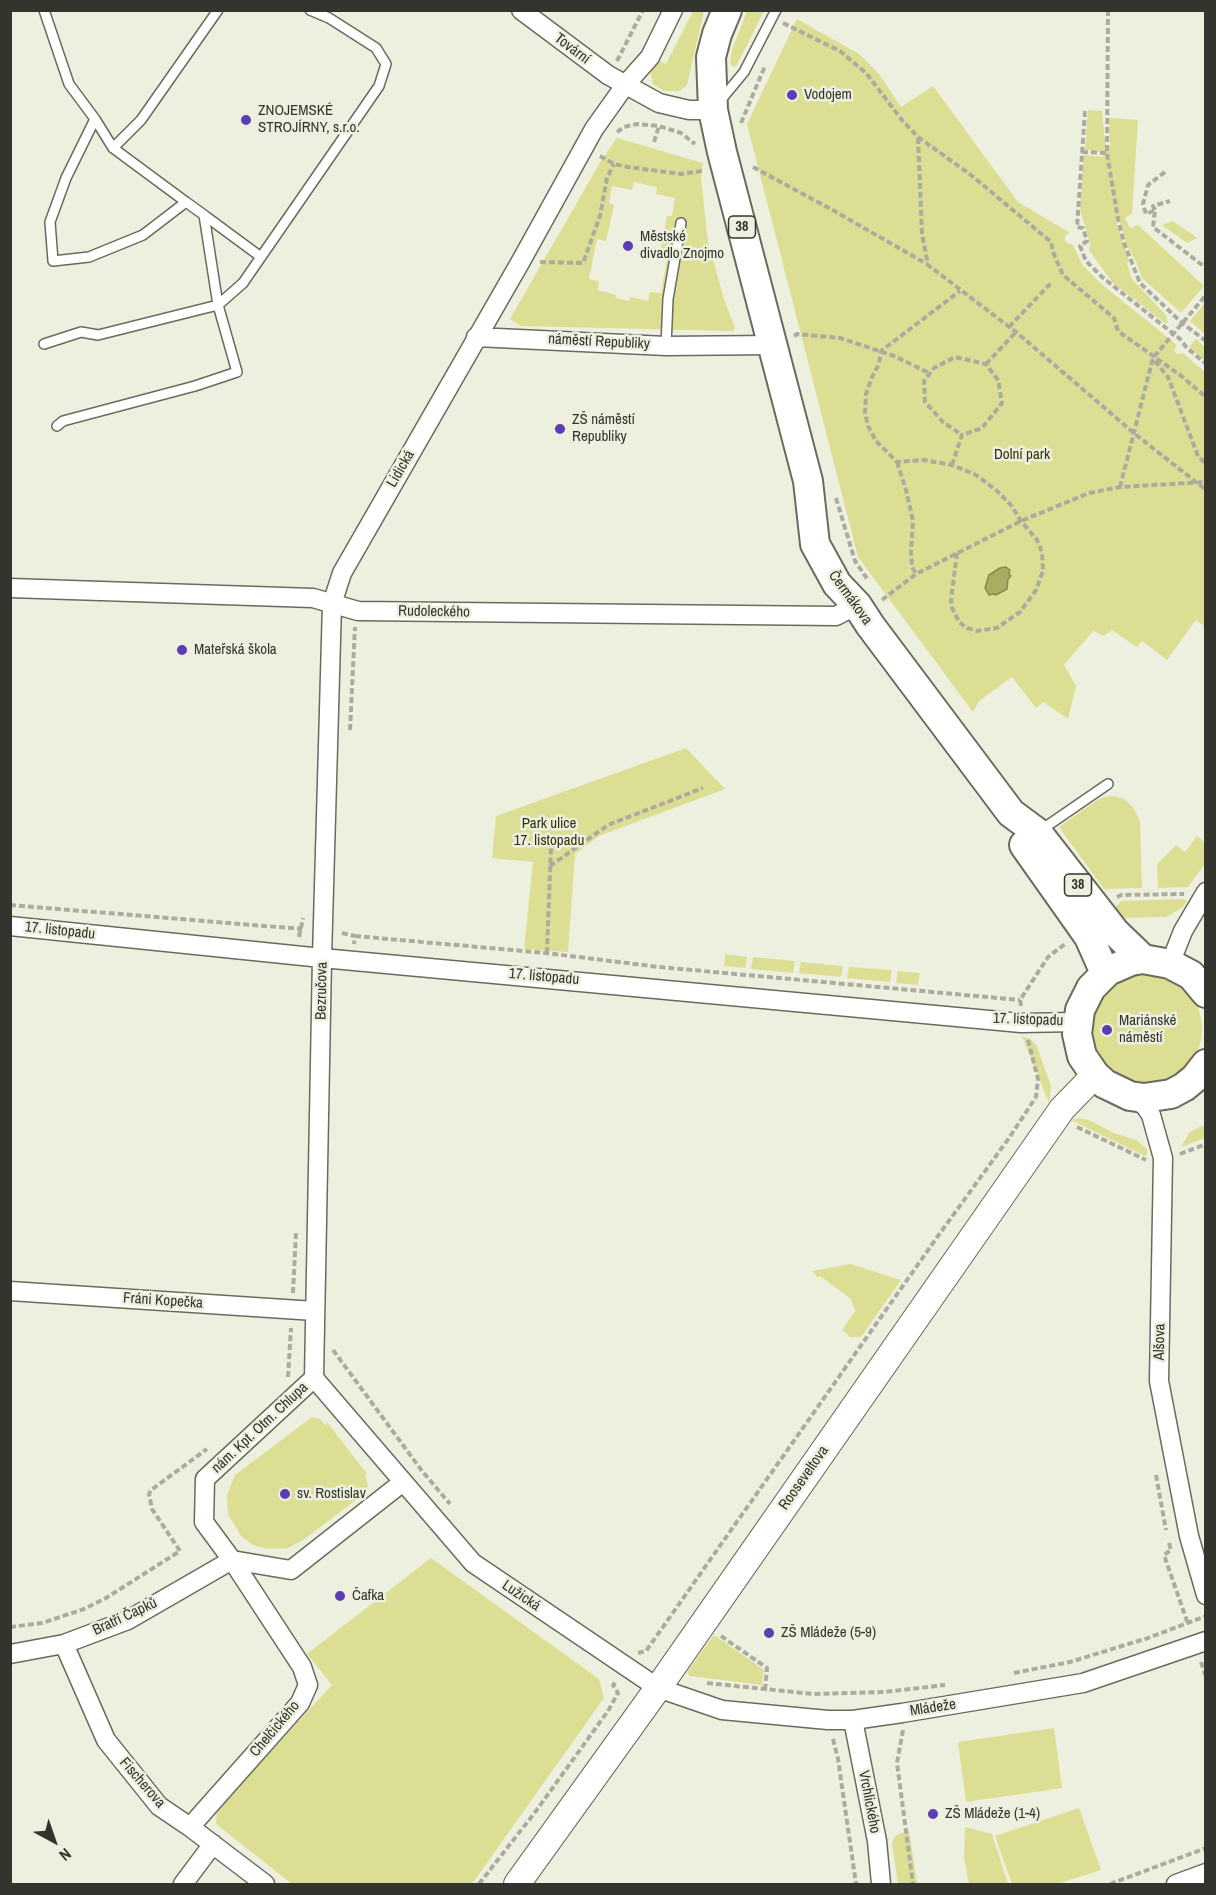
<!DOCTYPE html>
<html>
<head>
<meta charset="utf-8">
<style>
	body { margin:0 }
	#map { position:relative; width:1216px; height:1895px; overflow:hidden; background:#eef0df; font-family:"Archivo Narrow",sans-serif }
	canvas { display:block }
	.frame { position:absolute; inset:0; border:12px solid #34342e; pointer-events:none }
	.north { position:absolute; left:24px; top:1811px; width:60px; height:60px; -webkit-text-stroke:4px #eef0df; paint-order:stroke; rotate:140deg; font-size:16px; font-weight:700; line-height:24px; text-align:center; color:#34342e }
	.north::after { content:''; display:block; margin:auto; width:21px; height:27px; background:#34342e; clip-path:polygon(50% 0,100% 100%,50% 72%,0 100%) }
</style>
</head>
<body>
<div id="map">
<canvas width="1216" height="1895"></canvas>
<div class="frame"></div>
<div class="north">N</div>
</div>
<script>
const g = document.querySelector('canvas').getContext('2d');
g.lineJoin = 'round';
function fill(path, color) {
  g.fillStyle = color;
  g.fill(path, 'evenodd');
}
function toPath(rows) {
  const path = new Path2D();
  for (const r of rows) {
    if (r.length === 3) {
      path.moveTo(r[0] + r[2], r[1]);
      path.arc(r[0], r[1], r[2], 0, 2 * Math.PI);
      continue;
    }
    path.moveTo(r[0], r[1]);
    for (let i = 2; i < r.length; i += 2) path.lineTo(r[i], r[i + 1]);
  }
  return path;
}
function trace(path, color, width, dash) {
  g.strokeStyle = color;
  g.lineWidth = width;
  g.lineCap = dash ? 'butt' : 'round';
  g.setLineDash(dash || []);
  g.stroke(path);
}
function label(font, color, halo, rows, align = 'center') {
  g.font = font + ' "Archivo Narrow",sans-serif';
  g.lineWidth = 5;
  g.setLineDash([]);
  g.textBaseline = 'middle';
  g.strokeStyle = halo;
  g.fillStyle = color;
  for (const [text, x, y, turn = 0] of rows) {
    g.save();
    g.translate(x, y);
    g.rotate((+turn || 0) * Math.PI / 180);
    g.textAlign = isNaN(turn) ? turn : align;
    if (halo) g.strokeText(text, 0, 0);
    g.fillText(text, 0, 0);
    g.restore();
  }
}
const green = toPath([
	[693,11,704,11,687,85,680,91,664,91,653,84,650,71,653,58,666,64],
	[747,11,764,11,737,65,734,67,730,64,732,50],
	[797,19,859,54,879,74,901,107,933,86,1018,202,1070,233,1065,235,1065,240,1067,243,1073,245,1082,264,1099,282,1177,345,1174,350,1177,354,1183,353,1205,372,1205,627,1196,620,1167,660,1142,641,1137,647,1112,630,1104,636,1093,631,1064,665,1076,686,1068,719,1043,702,1036,708,1012,677,979,701,973,712,858,557,747,124],
	[1088,110,1102,111,1105,141,1107,148,1110,146,1109,118,1138,120,1132,213,1125,218,1130,228,1138,225,1204,286,1181,313,1142,278,1137,264,1126,243,1120,221,1116,220,1129,260,1127,264,1132,279,1165,314,1168,322,1166,324,1112,282,1089,250,1090,243,1080,210,1084,155,1103,157,1104,152,1085,150],
	[617,138,703,163,701,178,708,242,724,299,735,328,733,331,521,326,510,319,602,159],
	[634,182,657,187,656,194,675,198,672,216,667,216,660,252,668,254,661,293,650,292,648,301,630,297,629,301,615,298,616,295,598,290,599,281,589,279,597,239,606,241,614,205,609,203,612,186,632,190],
	[1173,221,1197,238,1187,243,1162,225],
	[1205,303,1205,334,1190,321],
	[1196,339,1205,347,1205,361,1189,347],
	[686,748,725,789,599,836,575,854,568,952,524,949,533,862,492,858,496,816],
	[1114,796,1124,799,1133,807,1140,821,1142,888,1104,889,1059,827,1096,801,1104,797],
	[1197,836,1205,843,1205,864,1188,887,1158,888,1157,864,1176,845,1185,852],
	[1183,899,1187,901,1182,908,1166,917,1119,918,1108,913,1122,901],
	[725,954,747,957,745,968,724,966],
	[753,957,795,961,793,973,751,969],
	[801,962,843,966,841,977,799,973],
	[849,967,892,970,890,982,847,978],
	[898,971,920,973,918,985,896,983],
	[1147,1029,55],
	[1022,1036,1030,1039,1036,1044,1051,1086,1049,1103],
	[1079,1118,1091,1121,1114,1133,1136,1140,1147,1149,1147,1155,1145,1156,1071,1120],
	[1201,1126,1205,1126,1205,1138,1181,1147,1189,1133],
	[850,1264,901,1280,861,1337,850,1337,842,1330,855,1311,851,1299,820,1276,818,1278,812,1271],
	[312,1417,320,1419,326,1426,327,1422,367,1474,365,1475,368,1485,364,1494,303,1540,288,1548,267,1549,253,1545,241,1536,228,1514,227,1495,235,1475],
	[431,1558,599,1679,604,1698,472,1884,292,1884,216,1824,217,1810,332,1685,307,1654],
	[714,1635,764,1670,762,1685,690,1676,687,1672],
	[1054,1728,1062,1788,966,1802,958,1742],
	[1079,1808,1101,1870,1057,1884,1012,1884,995,1836],
	[965,1827,992,1834,1008,1884,969,1884,964,1858],
	[909,1830,917,1884,898,1884,892,1844,895,1836]
]);
const water = toPath([
	[1006,567,1010,570,1009,574,1011,576,1008,579,1007,589,996,595,994,594,989,595,985,588,989,575,1000,568,1006,567]
]);
const path = toPath([
	[1108,10,1107,153,1118,219,1124,243,1140,283,1182,323,1206,341],
	[783,23,840,51,866,73,902,120,918,137,971,175,1051,242,1053,252,1063,275,1114,318,1118,331,1180,375,1206,397],
	[617,61,643,10],
	[1085,111,1077,227,1083,228,1087,241,1080,246,1086,261,1102,277,1180,339,1187,348,1206,364],
	[741,123,765,66],
	[617,132,624,127,637,124,659,126,681,133,695,144],
	[918,138,922,234,928,265,1016,332,1135,434,1206,490],
	[654,142,659,126],
	[1082,152,1107,153],
	[600,156,614,164,628,167,681,174,702,171],
	[753,167,829,208,927,264],
	[1165,172,1148,185,1143,204,1146,214,1155,210,1153,227,1206,268],
	[1155,210,1153,206,1170,201],
	[540,262,583,263,600,216,607,178,614,164],
	[1009,327,1051,283],
	[794,336,797,334,840,338,894,356,929,373],
	[1155,361,1168,377,1198,456,1206,464],
	[986,364,1016,332],
	[897,462,906,490,913,521,911,551,912,567,916,574],
	[952,465,962,435,982,428,1002,403,998,380,986,364,955,357,934,368,924,381,925,402,943,422,962,435],
	[1120,487,1153,358,1206,295],
	[836,498,855,561,868,580],
	[957,553,951,600,952,608,959,622,967,628,977,631,997,628,1020,612,1036,590,1043,571,1042,552,1037,540,1021,521,1011,505,996,490,976,475,952,465,924,460,897,462,876,441,868,426,865,413,866,394,872,377,879,364,881,351,960,291],
	[882,600,916,574,1021,521,1089,493,1120,487,1206,482],
	[350,730,355,627],
	[550,866,608,825,703,788],
	[1117,897,1121,895,1184,894],
	[10,905,302,929],
	[342,933,355,936,354,944],
	[355,936,546,953,659,967,1020,1000],
	[299,937,303,918],
	[546,953,547,951,551,847],
	[1021,1006,1020,1000,1048,957,1065,944],
	[1028,1040,1038,1079,1036,1097],
	[1077,1127,1146,1160],
	[1180,1154,1206,1144],
	[293,1293,296,1232],
	[333,1350,422,1471,450,1504],
	[288,1377,291,1328],
	[1156,1475,1166,1530],
	[1169,1543,1171,1550,1164,1555,1188,1624],
	[10,1627,42,1623,84,1609,106,1598,180,1551,152,1509,149,1494,151,1490,207,1449],
	[721,1636,767,1668,765,1690],
	[638,1653,646,1651,938,1236,1009,1138,1036,1097],
	[1201,1662,1206,1677],
	[1014,1673,1070,1662,1148,1638,1206,1616],
	[707,1683,813,1694,884,1692,945,1685],
	[903,1730,897,1763,913,1884],
	[833,1739,838,1759,856,1884],
	[479,1884,536,1811,608,1711,618,1693,613,1685,616,1682],
	[1110,1884,1206,1848]
]);
const service = toPath([
	[44,10,69,84,95,119,113,148,186,202,143,235,89,257,53,261,50,222,66,178,95,119],
	[720,101,744,72,776,10],
	[113,148,141,120,218,10],
	[204,215,261,257],
	[44,344,81,332,98,335,218,305,243,283,379,86,386,64,376,48,329,18,310,10],
	[666,346,668,299,681,223],
	[57,426,63,421,195,386,237,372,218,305,204,215,186,202],
	[1041,830,1108,784]
]);
const minor = toPath([
	[521,10,608,75,659,103,689,110,713,110],
	[476,337,666,346,773,345],
	[10,588,313,598,358,611,836,616,857,605],
	[10,926,322,958,1021,1023,1077,1022],
	[1170,964,1183,931,1206,892],
	[1131,1097,1145,1106,1151,1115,1163,1158,1159,1381,1189,1536,1206,1595],
	[10,1291,315,1311],
	[314,1378,322,958,332,604,342,573,521,261,594,129,626,84,650,57,673,10],
	[314,1378,473,1563,658,1688,722,1710,828,1720,853,1720,902,1713,1083,1683,1206,1641],
	[314,1378,205,1479,204,1522,232,1560,291,1570,403,1482],
	[64,1644,106,1740,159,1806,190,1827,265,1884],
	[10,1654,64,1644,128,1620,232,1560,302,1667,308,1685,300,1703,190,1827],
	[853,1720,877,1841,881,1884],
	[183,1884,213,1844],
	[1176,1884,1206,1873]
]);
const secondary = toPath([
	[517,1884,658,1688,1062,1109,1095,1075]
]);
const primary = toPath([
	[727,10,717,34,711,57,713,110,722,152,808,481,815,544,837,584,857,605,870,625,1011,813,1038,833,1115,932,1143,959],
	[1024,845,1089,937,1105,973],
	[1206,993,1191,975,1170,964,1143,959,1131,961,1108,971,1091,988,1080,1010,1077,1034,1082,1056,1095,1075,1105,1084,1130,1096,1144,1098,1171,1094,1184,1087,1195,1078,1206,1064]
]);
const markers = [
	[792,95,6,"#5d3db5"],
	[246,120,6,"#5d3db5"],
	[628,246,6,"#5d3db5"],
	[560,429,6,"#5d3db5"],
	[182,650,6,"#5d3db5"],
	[1107,1030,6,"#5d3db5"],
	[285,1494,6,"#5d3db5"],
	[340,1596,6,"#5d3db5"],
	[769,1633,6,"#5d3db5"],
	[933,1814,6,"#5d3db5"]
];
const shields = [
	[742,227,27],
	[1078,885,27]
];
const shieldNames = [
	["38",742,227],
	["38",1078,885]
];
const streetNames = [
	["Tovární",572,49,37],
	["náměstí Republiky",599,342,3],
	["Lidická",401,469,-60],
	["Čermákova",850,598,54],
	["Rudoleckého",434,612,1],
	["17. listopadu",60,931,6],
	["17. listopadu",544,977,5],
	["Bezručova",322,991,-89],
	["17. listopadu",1028,1020,2],
	["Fráni Kopečka",163,1301,4],
	["Alšova",1160,1342,-89],
	["nám. Kpt. Otm. Chlupa",260,1428,-43],
	["Rooseveltova",804,1478,-55],
	["Lužická",521,1596,34],
	["Bratří Čapků",125,1617,-25],
	["Mládeže",933,1708,-9],
	["Chelčického",275,1729,-50],
	["Fischerova",142,1783,49],
	["Vrchlického",869,1802,79]
];
const poiNames = [
	["Vodojem",804,95],
	["ZNOJEMSKÉ",258,111],
	["STROJÍRNY, s.r.o.",258,128],
	["Městské",640,237],
	["divadlo Znojmo",640,254],
	["ZŠ náměstí",572,420],
	["Republiky",572,437],
	["Mateřská škola",194,650],
	["Mariánské",1119,1021],
	["náměstí",1119,1038],
	["sv. Rostislav",297,1494],
	["Čafka",352,1596],
	["ZŠ Mládeže (5-9)",781,1633],
	["ZŠ Mládeže (1-4)",945,1814]
];
const parkNames = [
	["Dolní park",1022,455],
	["Park ulice",549,824],
	["17. listopadu",549,841]
];
fill(green, '#dcde93');
fill(water, '#aaac60');
trace(water, '#878851', 1.5);
trace(service, '#6a6b5c', 12);
trace(minor, '#6a6b5c', 21);
trace(secondary, '#6a6b5c', 28);
trace(primary, '#6a6b5c', 32);
trace(path, '#abac9f', 4, [6, 3]);
trace(service, '#fff', 9);
trace(minor, '#fff', 18);
trace(secondary, '#fff', 26);
trace(primary, '#fff', 28);
for (const [x, y, r, color] of markers) {
  const dot = new Path2D();
  dot.arc(x, y, r, 0, 2 * Math.PI);
  g.fillStyle = color;
  g.fill(dot);
  trace(dot, '#eef0df', 2);
}
for (const [x, y, w] of shields) {
  const box = new Path2D();
  box.roundRect(x - w / 2, y - 11, w, 22, 4.5);
  g.fillStyle = '#eef0df';
  g.fill(box);
  trace(box, '#34342e', 1.5);
}
label('bold 14px', '#34342e', null, shieldNames);
label('15px', '#34342e', '#eef0df', streetNames);
label('15px', '#34342e', '#eef0df', poiNames, 'left');
label('15px', '#313110', '#eef0df', parkNames);
</script>
</body>
</html>
